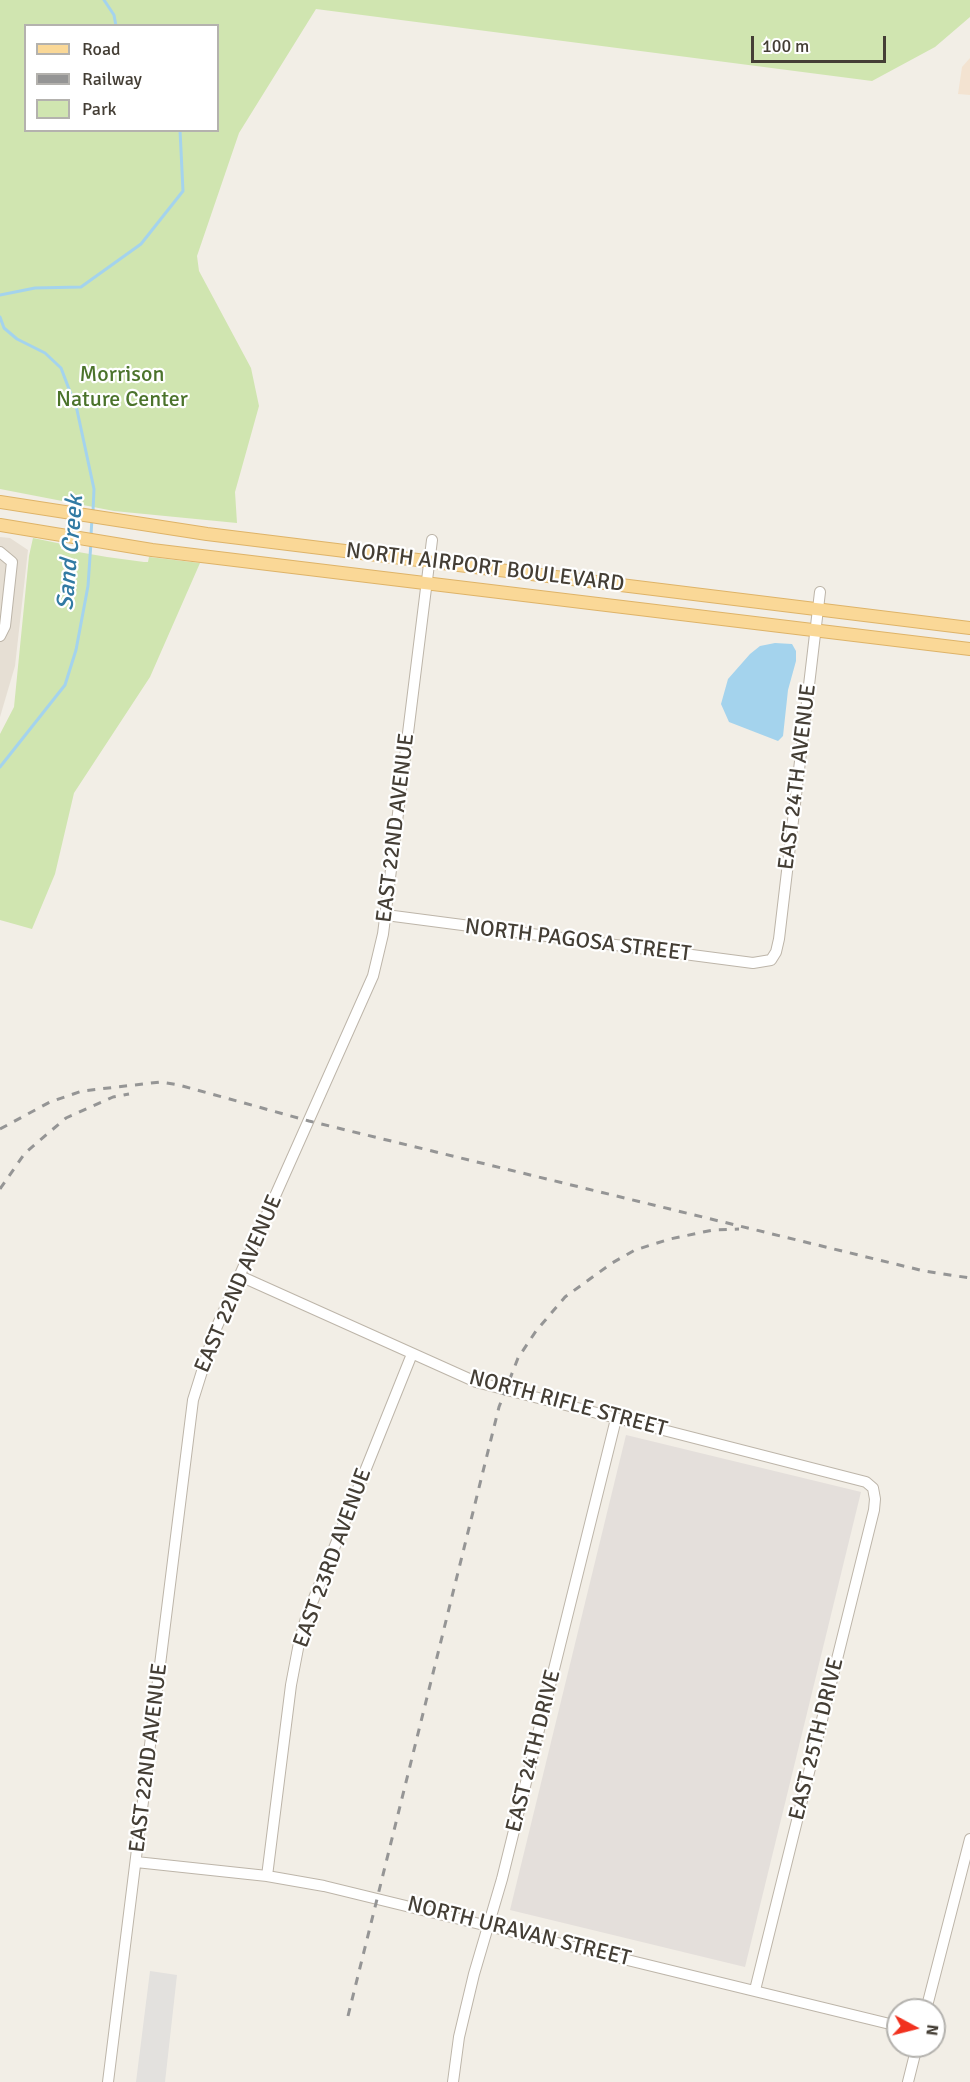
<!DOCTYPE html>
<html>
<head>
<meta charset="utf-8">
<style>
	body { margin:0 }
	#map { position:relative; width:970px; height:2082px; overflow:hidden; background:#f2eee6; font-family:Signika,sans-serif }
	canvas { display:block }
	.legend { position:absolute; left:24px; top:24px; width:195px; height:108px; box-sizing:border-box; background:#fff; border:2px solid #b4b2ae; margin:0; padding:8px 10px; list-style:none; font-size:18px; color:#443e35 }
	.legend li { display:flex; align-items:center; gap:12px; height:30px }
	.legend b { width:30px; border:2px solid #b4b2ae }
	.north { position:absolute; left:886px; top:1998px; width:60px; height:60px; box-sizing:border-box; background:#fff; border:2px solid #b4b2ae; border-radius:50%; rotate:97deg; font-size:16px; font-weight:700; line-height:24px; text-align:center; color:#443e35 }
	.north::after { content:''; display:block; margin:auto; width:21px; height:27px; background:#f1311e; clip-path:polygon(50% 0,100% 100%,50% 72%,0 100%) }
	.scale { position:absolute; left:751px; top:36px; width:135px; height:27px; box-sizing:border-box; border:3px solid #443e35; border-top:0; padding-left:8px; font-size:18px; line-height:21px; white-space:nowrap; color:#443e35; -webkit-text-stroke:4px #fff; paint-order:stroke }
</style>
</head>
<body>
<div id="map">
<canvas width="970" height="2082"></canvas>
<ul class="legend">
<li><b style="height:8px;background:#fad897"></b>Road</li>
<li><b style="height:8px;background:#959595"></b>Railway</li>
<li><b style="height:16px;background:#d0e5b0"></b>Park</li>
</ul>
<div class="north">N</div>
<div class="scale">100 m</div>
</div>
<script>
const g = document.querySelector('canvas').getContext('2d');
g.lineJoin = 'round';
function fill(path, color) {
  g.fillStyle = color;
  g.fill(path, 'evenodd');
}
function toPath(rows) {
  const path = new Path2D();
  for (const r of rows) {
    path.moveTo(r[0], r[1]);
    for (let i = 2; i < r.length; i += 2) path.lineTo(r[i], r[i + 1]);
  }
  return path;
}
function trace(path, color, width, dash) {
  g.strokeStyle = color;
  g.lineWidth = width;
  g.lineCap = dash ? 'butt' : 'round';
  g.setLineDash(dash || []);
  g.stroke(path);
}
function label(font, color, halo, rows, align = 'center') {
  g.font = font + ' Signika,sans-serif';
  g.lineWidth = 4.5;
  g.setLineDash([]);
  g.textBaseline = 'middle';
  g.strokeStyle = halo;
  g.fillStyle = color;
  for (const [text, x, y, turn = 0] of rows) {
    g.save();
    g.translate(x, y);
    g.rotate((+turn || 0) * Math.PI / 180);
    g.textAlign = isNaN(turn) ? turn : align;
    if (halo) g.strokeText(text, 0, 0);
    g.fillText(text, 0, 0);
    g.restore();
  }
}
const residential = toPath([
	[0,537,10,538,28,550,15,666,0,717]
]);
const commercial = toPath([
	[970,58,970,95,958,94,962,67]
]);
const industrial = toPath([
	[626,1435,861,1492,745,1967,510,1910]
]);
const green = toPath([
	[0,0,970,0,970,17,935,47,872,81,316,9,239,133,197,256,199,271,251,368,259,406,235,492,237,523,114,511,0,489],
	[26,26,218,26,218,130,26,130],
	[33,538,62,544,61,549,107,557,144,562,148,562,149,557,200,563,150,677,74,793,55,874,32,929,0,920,0,734,14,707,29,556]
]);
const parking = toPath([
	[150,1971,177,1975,165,2082,136,2082]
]);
const water = toPath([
	[775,643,792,644,796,651,796,661,788,690,783,736,778,741,729,722,721,704,728,679,750,654,760,646]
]);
const stream = toPath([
	[104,0,114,15,116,26],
	[0,295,35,288,81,287,141,244,183,191,180,130],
	[0,317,4,328,17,339,45,353,61,368,77,410,94,489,93,511],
	[91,535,92,518],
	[0,767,65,685,76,650,88,586,91,542]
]);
const minor = toPath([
	[0,552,12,562,5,626,0,636],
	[386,915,753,963,771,960,776,952,779,939,820,592],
	[240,1276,476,1382,866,1482,873,1488,875,1499,874,1510,755,1990],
	[136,1862,267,1876,324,1886,898,2026],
	[267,1876,291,1685,299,1643,306,1618,412,1354],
	[926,2010,970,1839],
	[108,2082,193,1400,214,1333,373,976,383,934,432,540],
	[453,2082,459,2037,474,1974,502,1879,616,1419],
	[908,2082,917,2046]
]);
const major = toPath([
	[0,502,207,534,970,628],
	[0,525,152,550,970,649]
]);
const rail = toPath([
	[0,1129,50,1102,82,1091,160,1082,179,1085,309,1121,924,1271,970,1278],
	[0,1189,25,1153,66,1118,113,1097,129,1094],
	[348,2016,499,1407,518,1358,536,1331,565,1297,612,1263,635,1250,670,1239,713,1230,739,1229]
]);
const parkNames = [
	["Morrison",122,375],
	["Nature Center",122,400]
];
const streetNames = [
	["NORTH AIRPORT BOULEVARD",485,568,7],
	["EAST 24TH AVENUE",798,777,-83],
	["EAST 22ND AVENUE",396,828,-83],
	["NORTH PAGOSA STREET",578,941,7],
	["EAST 22ND AVENUE",239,1284,-67],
	["NORTH RIFLE STREET",568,1404,15],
	["EAST 23RD AVENUE",333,1558,-70],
	["EAST 25TH DRIVE",817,1739,-76],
	["EAST 24TH DRIVE",534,1751,-76],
	["EAST 22ND AVENUE",149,1758,-83],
	["NORTH URAVAN STREET",519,1932,14]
];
const waterNames = [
	["Sand Creek",71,553,-85]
];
fill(residential, '#e6dfd4');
fill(commercial, '#f3e3d1');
fill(industrial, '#e4dfdb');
fill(green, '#d0e5b0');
fill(parking, '#e3e1de');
fill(water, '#a4d3ed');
trace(stream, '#a4d3ed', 3);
trace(minor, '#bdb5a9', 12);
trace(major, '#deb368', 14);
trace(minor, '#fff', 10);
trace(major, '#fad897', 12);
trace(rail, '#959595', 3, [8, 8]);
label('22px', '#4b732b', '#fff', parkNames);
label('22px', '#443e35', '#fff', streetNames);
label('italic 24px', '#317aa3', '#fff', waterNames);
</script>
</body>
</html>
